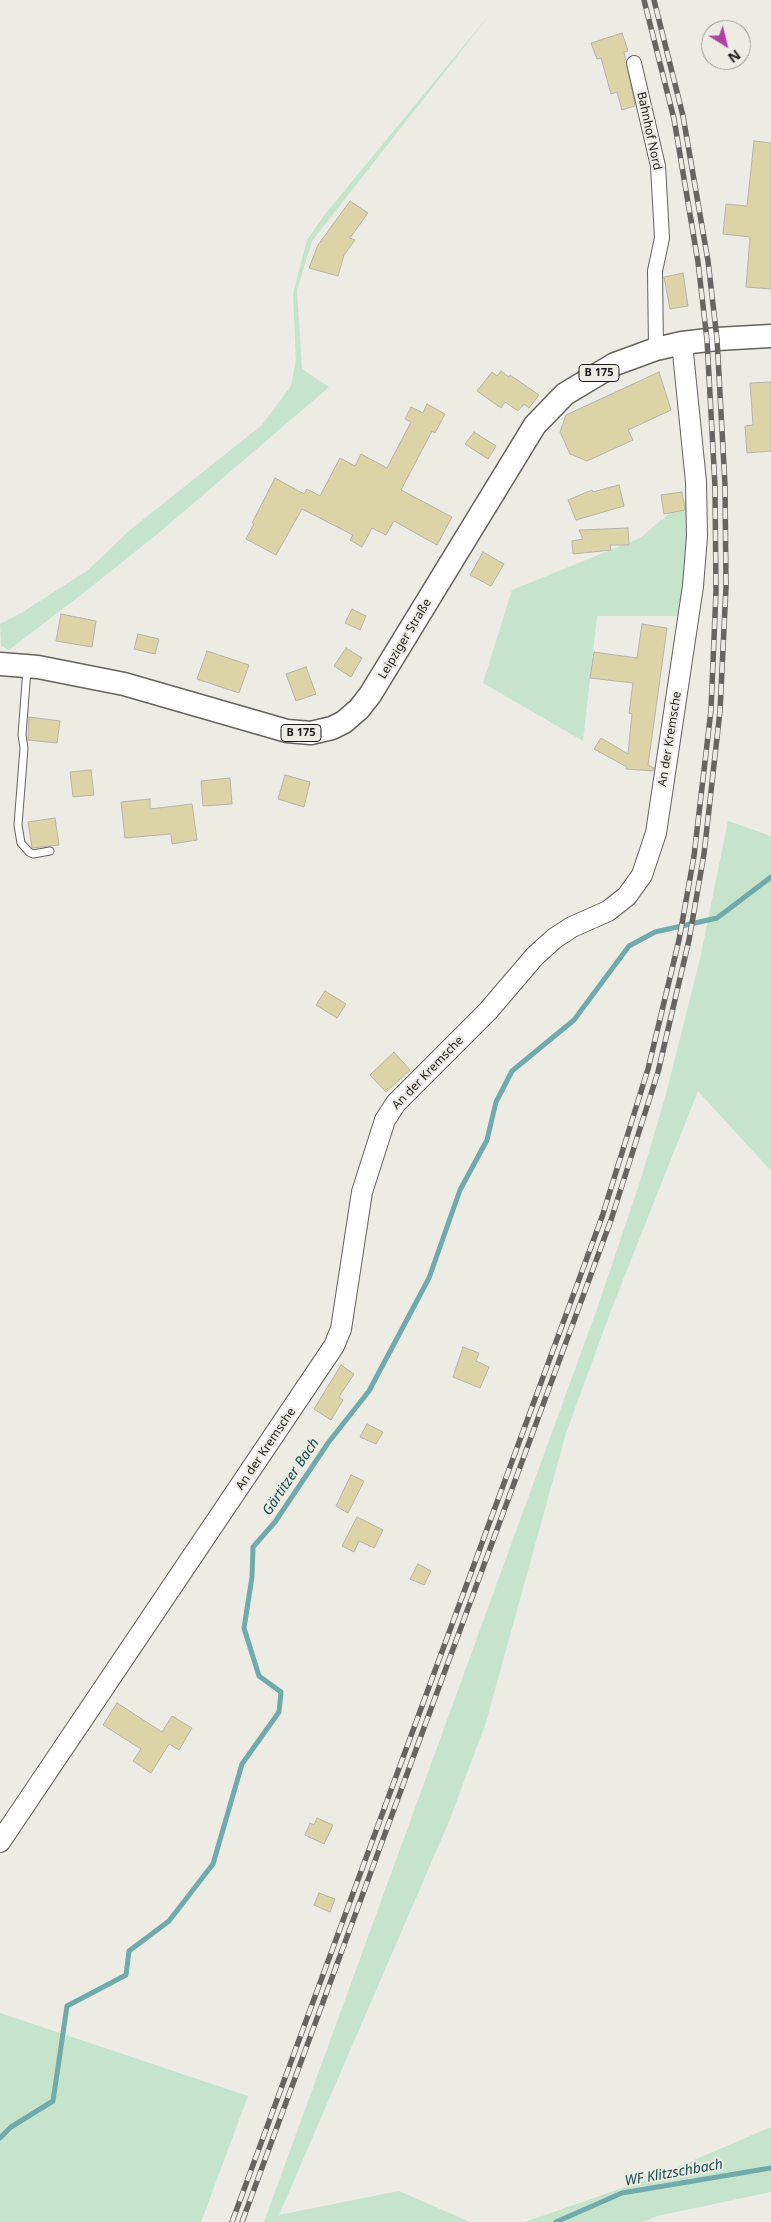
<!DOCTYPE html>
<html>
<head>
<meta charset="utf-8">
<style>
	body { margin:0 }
	#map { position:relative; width:771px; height:2222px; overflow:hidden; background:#ecebe4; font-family:"Noto Sans",sans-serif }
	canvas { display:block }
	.north { position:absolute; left:701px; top:20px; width:50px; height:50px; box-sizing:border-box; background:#ecebe4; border:1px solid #9a9994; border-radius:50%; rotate:144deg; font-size:14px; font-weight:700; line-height:20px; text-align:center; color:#1e1d1b }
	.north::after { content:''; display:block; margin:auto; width:18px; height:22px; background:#af42a1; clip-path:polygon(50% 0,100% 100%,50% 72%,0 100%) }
</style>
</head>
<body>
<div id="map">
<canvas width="771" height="2222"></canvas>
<div class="north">N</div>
</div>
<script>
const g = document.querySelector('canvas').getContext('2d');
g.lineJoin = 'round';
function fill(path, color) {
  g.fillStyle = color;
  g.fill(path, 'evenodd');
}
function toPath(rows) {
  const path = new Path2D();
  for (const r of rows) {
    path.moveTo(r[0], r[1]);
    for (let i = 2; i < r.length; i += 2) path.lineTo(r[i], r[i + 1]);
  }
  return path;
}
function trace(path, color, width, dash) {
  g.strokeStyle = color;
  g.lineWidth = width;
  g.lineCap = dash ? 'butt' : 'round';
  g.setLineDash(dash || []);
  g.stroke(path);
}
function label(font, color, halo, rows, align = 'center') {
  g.font = font + ' "Noto Sans",sans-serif';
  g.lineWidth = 4;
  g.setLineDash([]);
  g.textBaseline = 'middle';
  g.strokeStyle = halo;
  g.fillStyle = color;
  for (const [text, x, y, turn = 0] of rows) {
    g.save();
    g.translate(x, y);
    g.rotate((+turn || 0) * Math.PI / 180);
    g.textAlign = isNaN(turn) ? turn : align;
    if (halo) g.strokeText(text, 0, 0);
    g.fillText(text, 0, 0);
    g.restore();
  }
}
const green = toPath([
	[491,13,312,241,297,290,302,369,329,387,161,531,91,587,9,650,1,646,0,624,23,612,88,570,130,530,262,425,291,386,296,360,293,294,307,240,326,213],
	[691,495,683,616,597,616,583,741,483,683,512,590,640,538],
	[728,821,771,836,771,1171,698,1091,610,1313,566,1433,486,1722,450,1819,279,2215,399,2191,470,2222,264,2222,597,1309,639,1185,665,1098,700,959],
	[0,2013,248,2096,201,2222,0,2222],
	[771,2127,771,2192,657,2216,644,2222,525,2222,657,2176]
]);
const stream = toPath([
	[0,2138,11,2127,53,2101,67,2006,126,1975,129,1951,169,1921,213,1864,242,1764,279,1712,281,1692,259,1676,244,1628,252,1577,253,1547,275,1522,328,1443,369,1391,429,1278,460,1190,487,1140,496,1102,512,1071,574,1020,629,946,655,932,717,918,771,877],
	[556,2222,622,2193,771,2168]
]);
const building = toPath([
	[622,33,628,51,624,52,635,106,622,110,617,92,611,94,601,58,597,59,591,43,622,33],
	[754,141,771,143,771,289,746,287,750,237,723,234,726,204,747,206,754,141],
	[350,201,368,213,350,238,355,240,344,255,338,276,309,268,318,245,350,201],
	[683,273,688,306,670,309,664,277,683,273],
	[501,371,509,377,510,375,539,395,529,408,524,404,518,411,505,402,501,408,477,391,492,372,497,376,501,371],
	[659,372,671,410,628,430,633,440,587,461,570,454,560,432,566,415,659,372],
	[771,382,771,451,747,453,745,426,753,425,750,383,771,382],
	[427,404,445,414,435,433,432,431,401,490,452,517,437,545,394,521,386,535,372,528,362,547,350,540,353,535,302,509,276,555,246,539,254,524,252,523,275,478,304,494,307,489,320,496,340,458,355,466,361,454,387,468,411,422,405,419,411,407,423,413,427,404],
	[474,432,496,446,488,459,465,444,474,432],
	[619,485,624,506,576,520,568,500,592,490,593,492,619,485],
	[682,492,685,510,664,514,661,495,682,492],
	[628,528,629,545,610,545,611,550,573,554,572,541,583,539,579,530,628,528],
	[483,552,504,564,491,586,470,575,483,552],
	[352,609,366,616,360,630,345,623,352,609],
	[61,614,96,621,92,647,56,641,61,614],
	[642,624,667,628,648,765,654,768,653,771,626,769,627,767,594,749,601,738,628,754,632,714,629,713,633,683,590,678,594,652,637,658,642,624],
	[138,634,159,639,155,654,134,649,138,634],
	[346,648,362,658,351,677,334,666,346,648],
	[207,651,249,665,239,693,197,679,207,651],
	[306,667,316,694,296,701,286,674,306,667],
	[29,717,60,721,57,743,28,740,29,717],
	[91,770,94,795,73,797,70,772,91,770],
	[285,775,310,782,304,807,278,799,285,775],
	[230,778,232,804,203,806,201,781,230,778],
	[150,799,150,809,192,804,197,840,172,844,171,834,125,838,121,802,150,799],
	[55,818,59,845,32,848,28,822,55,818],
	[325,991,346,1004,337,1018,316,1005,325,991],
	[394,1052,410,1070,386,1092,370,1075,394,1052],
	[463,1347,479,1353,476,1361,489,1367,480,1388,453,1377,463,1347],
	[341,1365,354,1374,339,1397,343,1400,331,1420,314,1409,341,1365],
	[367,1424,383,1432,376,1444,360,1437,367,1424],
	[351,1475,364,1481,348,1513,336,1506,351,1475],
	[357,1517,383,1530,374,1548,359,1541,354,1552,342,1546,357,1517],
	[418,1564,431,1571,424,1585,410,1579,418,1564],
	[117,1703,162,1732,172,1716,192,1728,179,1750,169,1744,151,1773,133,1761,141,1749,103,1725,117,1703],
	[317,1818,333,1825,324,1844,305,1835,310,1823,314,1825,317,1818],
	[319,1893,335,1899,330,1912,314,1905,319,1893]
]);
const lane = toPath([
	[27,669,22,735,24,748,18,825,21,843,29,852,33,854,50,851]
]);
const street = toPath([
	[634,63,658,166,662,238,655,271,656,349]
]);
const secondary = toPath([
	[0,1842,334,1346,341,1329,362,1192,385,1120,396,1103,488,1011,535,956,555,938,572,927,608,911,627,896,642,875,656,833,693,586,697,536,696,482,682,343]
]);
const primary = toPath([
	[0,664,38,667,124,684,287,731,311,733,332,728,344,722,359,709,370,695,535,425,565,394,615,364,656,349,682,343,717,339,771,336]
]);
const rail = toPath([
	[232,2222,602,1217,648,1069,679,940,694,856,711,710,716,591,715,486,707,340,698,262,674,119,644,0],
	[242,2222,611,1220,658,1072,689,940,704,854,720,711,726,587,725,485,717,339,708,261,683,116,654,0]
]);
const shields = [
	[599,373,40],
	[301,733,40]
];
const shieldNames = [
	["B 175",599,373],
	["B 175",301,733]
];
const streetNames = [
	["Bahnhof Nord",649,131,78],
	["Leipziger Straße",405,639,-59],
	["An der Kremsche",670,739,-81],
	["An der Kremsche",428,1073,-46],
	["An der Kremsche",266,1449,-56]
];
const waterNames = [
	["Gärtitzer Bach",291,1477,-56],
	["WF Klitzschbach",674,2173,-10]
];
fill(green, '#c6e3cb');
trace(stream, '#70aaab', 5);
fill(building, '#dcd3a6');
trace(building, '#b5b3ad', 1);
trace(lane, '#64635e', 9);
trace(street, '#64635e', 16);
trace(secondary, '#64635e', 22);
trace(primary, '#64635e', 25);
trace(lane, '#fff', 7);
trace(street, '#fff', 14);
trace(secondary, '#fff', 20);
trace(primary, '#fff', 22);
trace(rail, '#666562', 5.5);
trace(rail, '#ecebe4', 4, [11]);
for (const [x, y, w] of shields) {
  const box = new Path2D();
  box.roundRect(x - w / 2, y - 8.5, w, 17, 4);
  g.fillStyle = '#ecebe4';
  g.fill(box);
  trace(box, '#1e1d1b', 1);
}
label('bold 11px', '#1e1d1b', null, shieldNames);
label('12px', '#1e1d1b', '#ecebe4', streetNames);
label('italic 14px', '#164b4c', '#ecebe4', waterNames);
</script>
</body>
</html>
